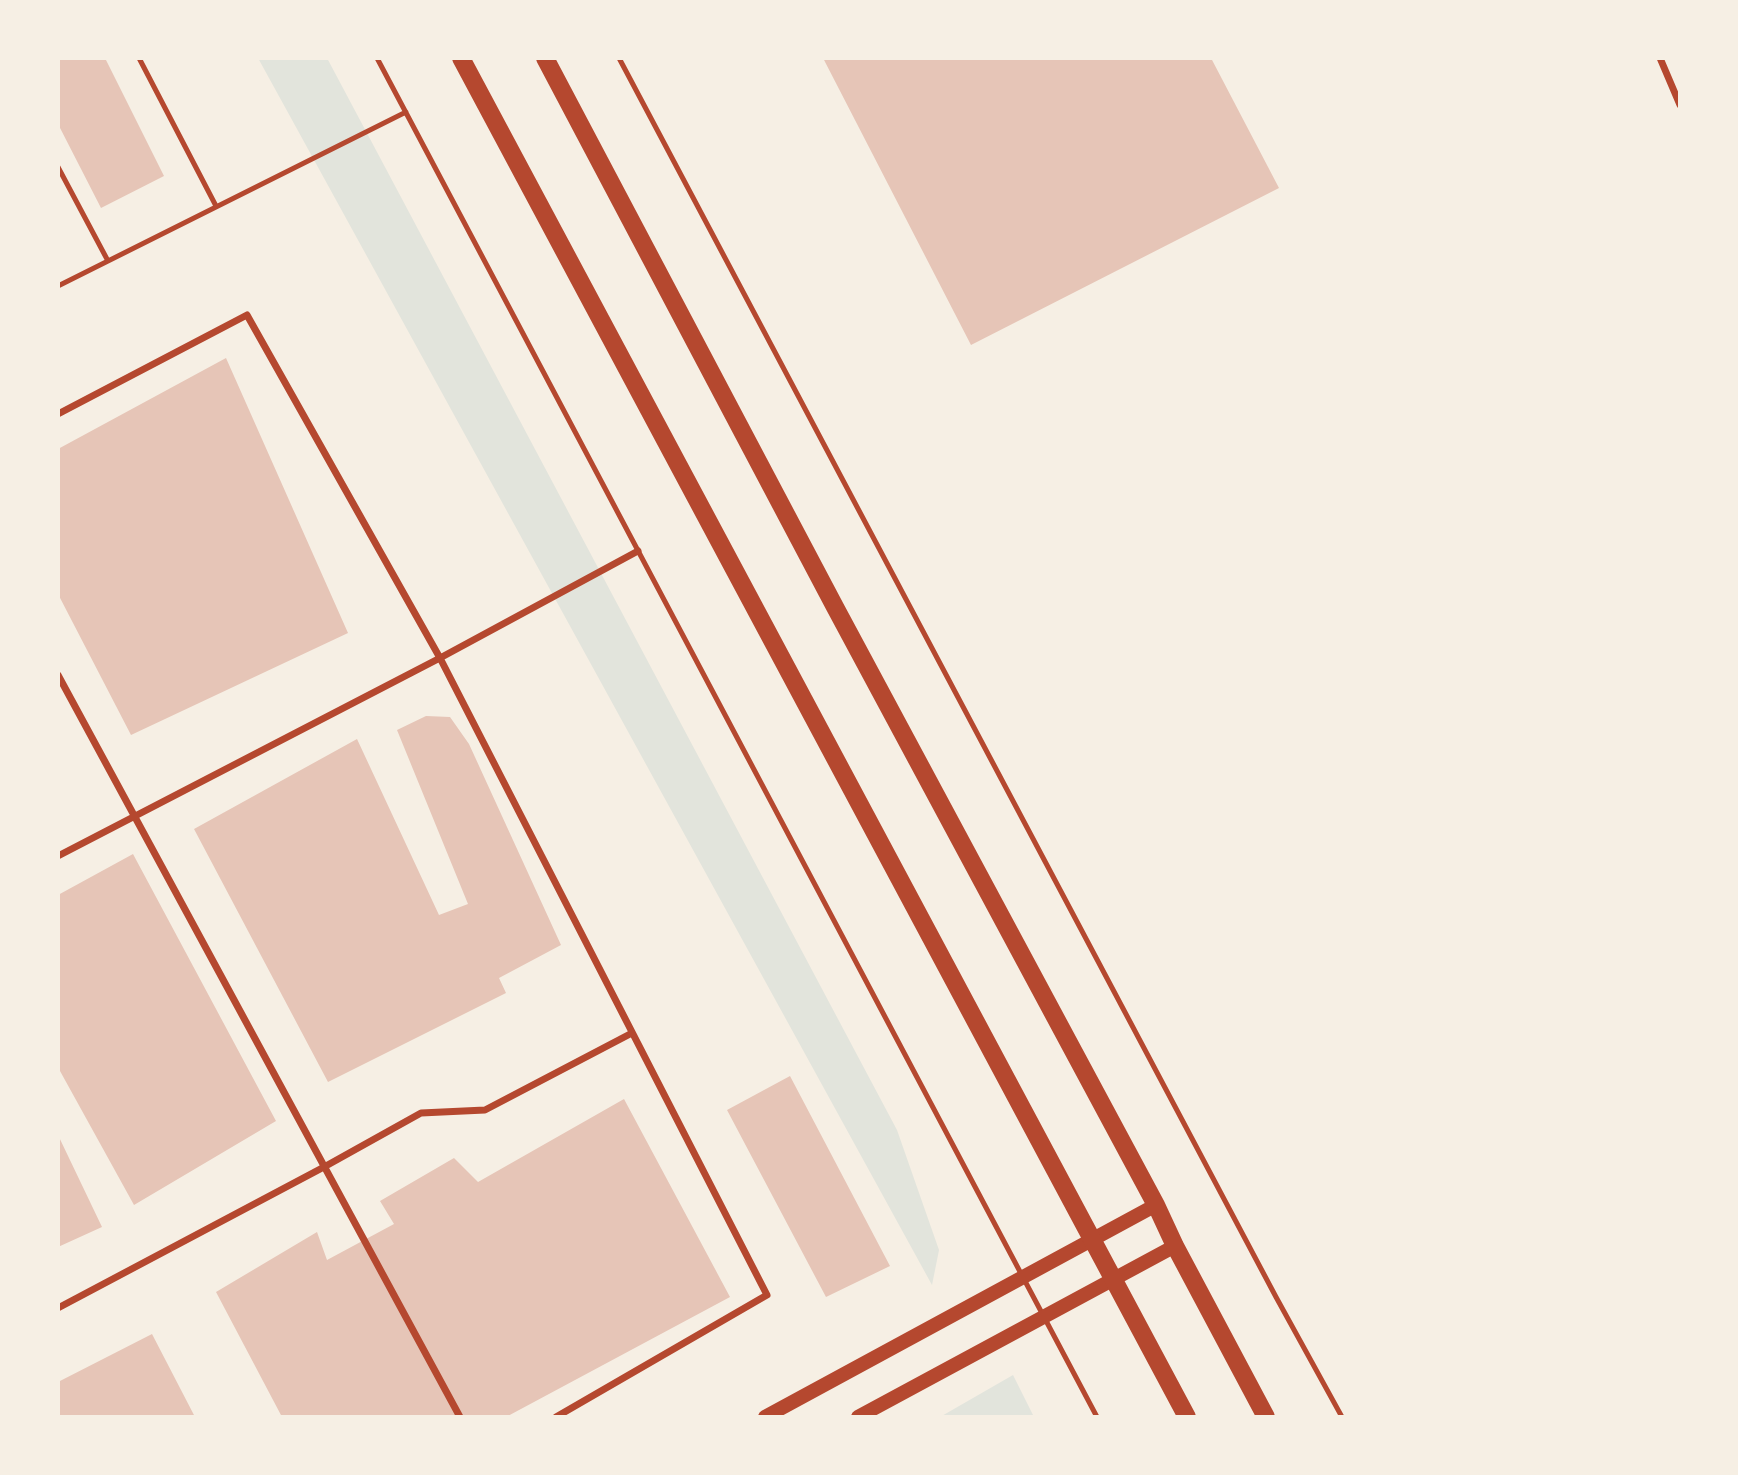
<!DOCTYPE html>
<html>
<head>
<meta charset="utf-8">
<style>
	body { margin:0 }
	#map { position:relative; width:1738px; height:1475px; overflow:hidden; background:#f6efe4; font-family:Manrope,sans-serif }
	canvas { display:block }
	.frame { position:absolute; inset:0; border:60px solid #f6efe4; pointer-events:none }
</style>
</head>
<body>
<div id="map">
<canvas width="1738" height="1475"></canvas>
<div class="frame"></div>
</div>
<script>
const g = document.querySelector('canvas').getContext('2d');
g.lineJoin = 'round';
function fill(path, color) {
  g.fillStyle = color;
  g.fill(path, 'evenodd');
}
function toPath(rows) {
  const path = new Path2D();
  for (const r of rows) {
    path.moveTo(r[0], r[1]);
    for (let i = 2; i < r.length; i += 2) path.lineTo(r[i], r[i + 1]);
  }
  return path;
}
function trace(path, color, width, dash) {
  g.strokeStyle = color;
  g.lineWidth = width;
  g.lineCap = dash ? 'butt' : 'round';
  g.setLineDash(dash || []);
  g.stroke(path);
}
const green = toPath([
	[258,58,327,58,897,1130,939,1250,932,1285],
	[1013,1375,1034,1417,940,1417]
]);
const building = toPath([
	[58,58,105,58,164,176,101,208,58,124],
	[823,58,1211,58,1279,188,971,345],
	[226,358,348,633,131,735,58,594,58,449],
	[426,716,450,717,469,744,561,945,499,978,506,993,328,1082,194,829,357,739,439,915,468,904,397,730],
	[133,854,276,1121,134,1205,60,1071,58,1072,58,895],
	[790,1076,890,1266,826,1297,727,1110],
	[624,1099,730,1297,506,1417,282,1417,216,1292,317,1232,327,1260,394,1224,380,1201,454,1158,478,1182],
	[58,1135,102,1227,58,1247],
	[152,1334,195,1417,58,1417,58,1382]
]);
const service = toPath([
	[139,58,216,206],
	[377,58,1097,1417],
	[619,58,1276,1297,1342,1417],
	[58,167,108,261],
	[58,286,406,112]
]);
const minor = toPath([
	[1660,58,1680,105],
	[58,414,247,315,440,658,767,1295,556,1417],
	[58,675,460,1417],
	[58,856,440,658,638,551],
	[58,1308,324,1167,421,1113,485,1110,632,1033]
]);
const secondary = toPath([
	[765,1417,1156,1205],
	[858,1417,1175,1246]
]);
const primary = toPath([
	[461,58,1187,1417],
	[545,58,835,607,1156,1205,1175,1246,1266,1417]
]);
fill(green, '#e2e4dc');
fill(building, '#e6c5b7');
trace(service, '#b5482f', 5);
trace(minor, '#b5482f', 7);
trace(secondary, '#b5482f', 14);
trace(primary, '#b5482f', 18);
</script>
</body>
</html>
